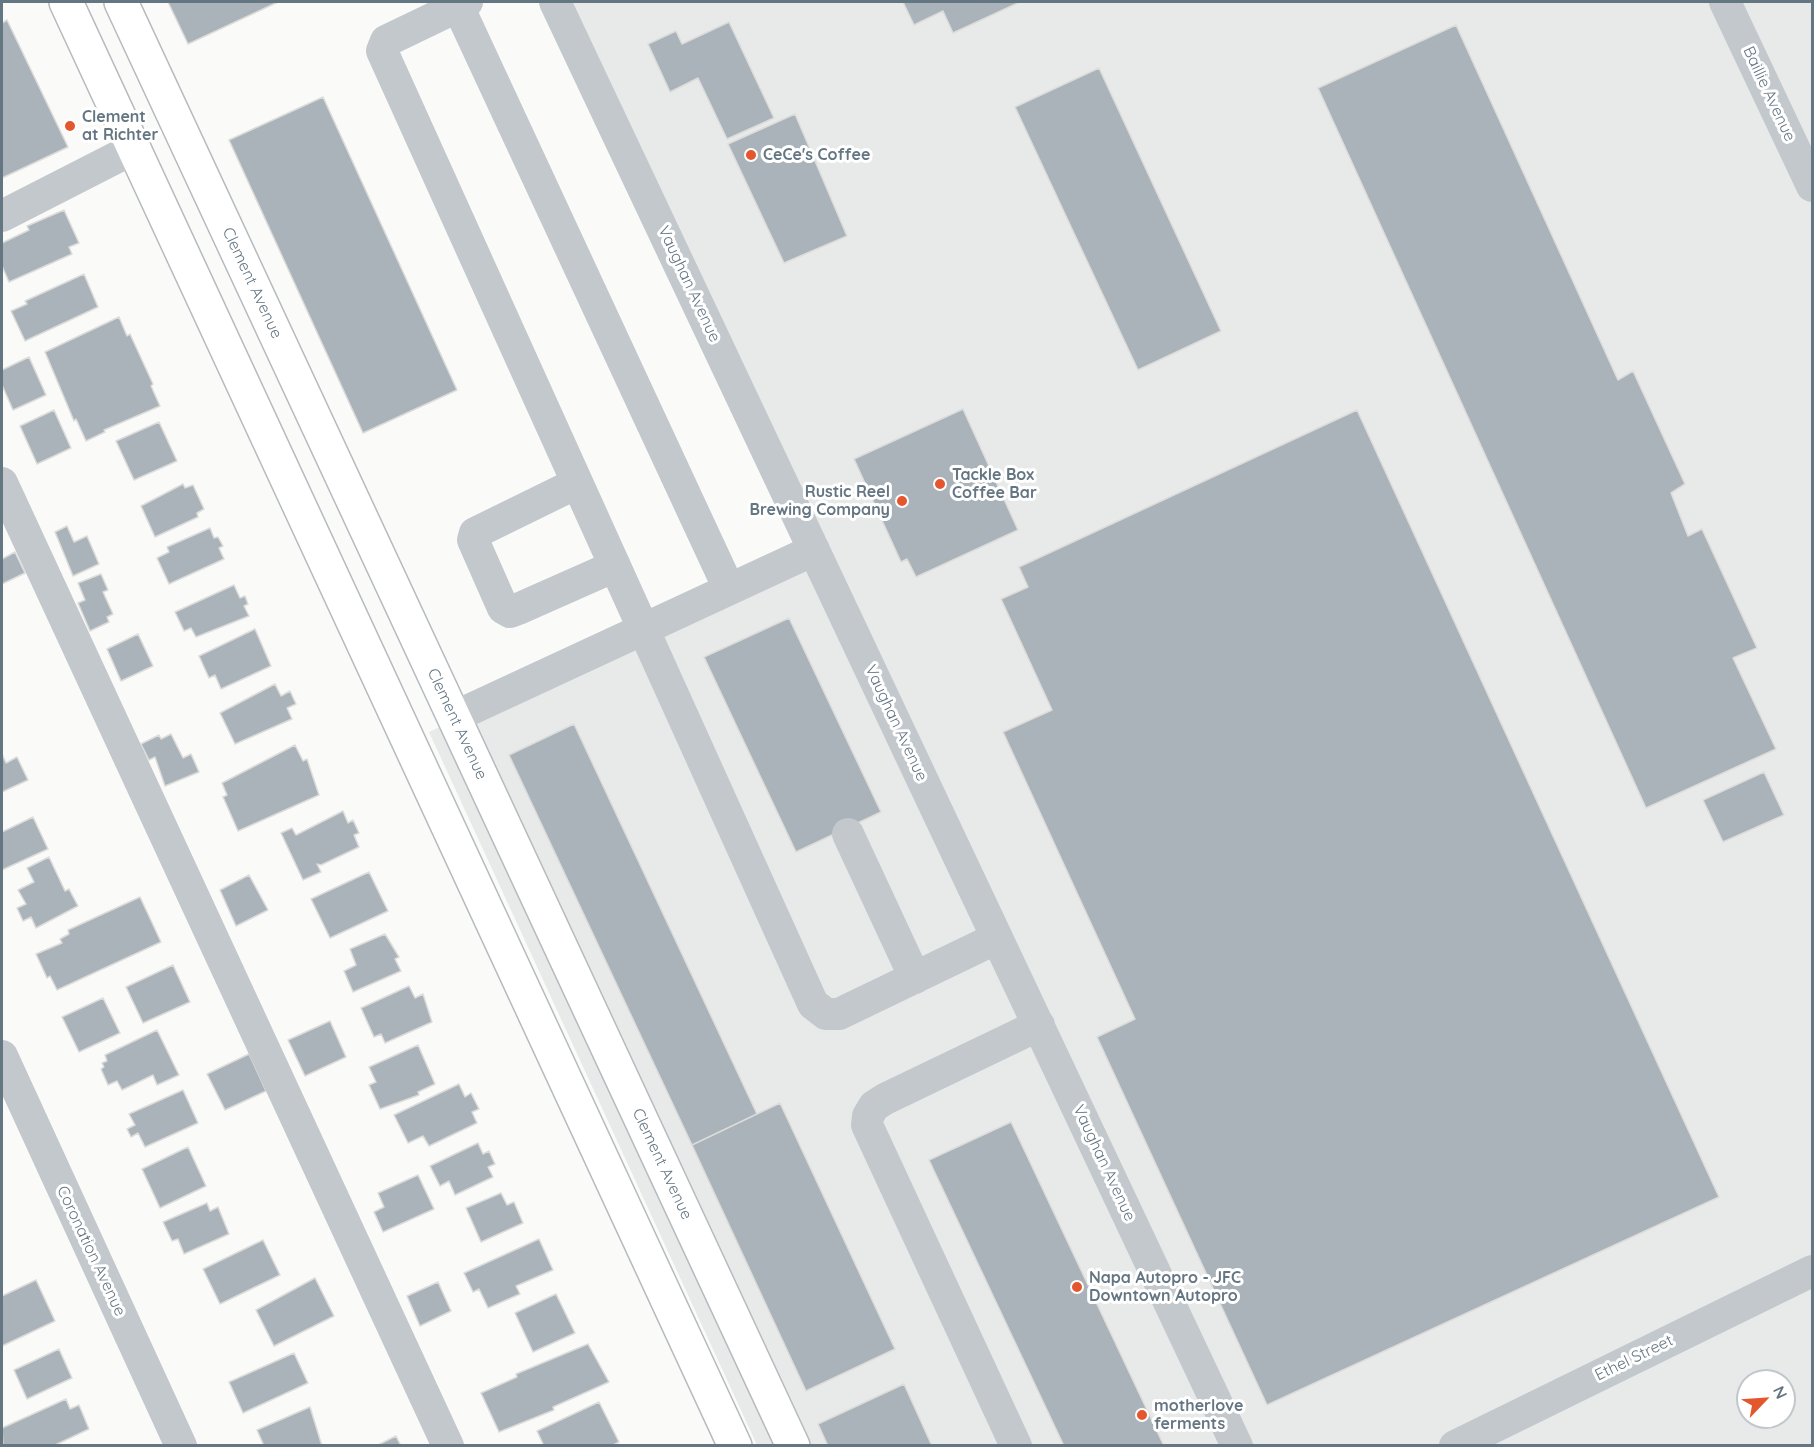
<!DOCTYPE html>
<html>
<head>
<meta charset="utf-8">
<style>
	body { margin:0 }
	#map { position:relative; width:1814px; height:1447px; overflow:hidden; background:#fafaf8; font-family:Quicksand,sans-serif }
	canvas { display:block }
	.frame { position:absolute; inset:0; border:3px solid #657683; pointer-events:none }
	.north { position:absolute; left:1736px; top:1369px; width:60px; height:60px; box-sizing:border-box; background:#fff; border:2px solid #c1c8cd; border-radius:50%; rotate:65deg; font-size:16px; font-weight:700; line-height:24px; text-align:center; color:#657683 }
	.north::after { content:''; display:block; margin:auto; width:21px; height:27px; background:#e4572e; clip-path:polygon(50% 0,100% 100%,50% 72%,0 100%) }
</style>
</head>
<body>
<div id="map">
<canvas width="1814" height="1447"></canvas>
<div class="frame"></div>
<div class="north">N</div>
</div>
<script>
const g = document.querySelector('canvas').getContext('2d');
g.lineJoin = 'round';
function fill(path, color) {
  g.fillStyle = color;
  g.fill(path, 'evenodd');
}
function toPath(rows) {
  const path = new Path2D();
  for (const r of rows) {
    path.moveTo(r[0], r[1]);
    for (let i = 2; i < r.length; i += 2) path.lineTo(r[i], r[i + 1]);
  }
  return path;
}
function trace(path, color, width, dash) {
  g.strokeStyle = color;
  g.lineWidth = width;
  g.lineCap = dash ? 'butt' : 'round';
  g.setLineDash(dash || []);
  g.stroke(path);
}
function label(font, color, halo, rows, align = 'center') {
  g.font = font + ' Quicksand,sans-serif';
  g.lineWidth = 6;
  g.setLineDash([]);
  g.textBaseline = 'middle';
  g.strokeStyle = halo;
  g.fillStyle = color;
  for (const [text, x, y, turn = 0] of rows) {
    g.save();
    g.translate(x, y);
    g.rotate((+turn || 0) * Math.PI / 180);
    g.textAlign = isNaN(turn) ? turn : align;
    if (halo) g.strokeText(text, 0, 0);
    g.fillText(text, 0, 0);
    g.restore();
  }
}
const built = toPath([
	[570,2,1812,2,1812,1445,757,1445,429,732,819,550],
	[1748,1381,1784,1381,1784,1417,1748,1417]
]);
const building = toPath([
	[168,2,278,2,188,44,168,2],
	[903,2,1020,2,953,33,943,11,914,25,903,2],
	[7,20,68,147,2,178,2,23,7,20],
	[729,22,774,118,727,139,698,78,670,92,648,44,676,31,682,44,729,22],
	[1456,25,1618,380,1633,371,1685,484,1671,493,1688,536,1702,529,1757,648,1733,658,1776,749,1646,808,1318,88,1456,25],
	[1099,68,1221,331,1138,370,1015,107,1099,68],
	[323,97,457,390,363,433,229,140,323,97],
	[795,114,847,236,784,263,728,144,795,114],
	[64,210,79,243,69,247,72,254,9,282,2,266,2,243,29,230,27,226,64,210],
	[84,274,98,307,25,341,11,311,27,304,25,301,84,274],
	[119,317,127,336,130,334,153,384,151,386,160,406,104,430,105,432,86,441,76,419,74,421,45,352,119,317],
	[29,357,46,395,13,410,2,385,2,370,29,357],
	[963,409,1018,530,916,577,907,559,901,562,854,459,963,409],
	[54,410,71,448,37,464,20,426,54,410],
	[1357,410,1719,1197,1267,1405,1097,1037,1135,1019,1003,732,1052,710,1001,599,1028,587,1019,567,1357,410],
	[159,422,177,461,134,480,116,441,159,422],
	[183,484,185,488,193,485,204,509,197,513,198,517,155,537,141,506,183,484],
	[67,526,74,542,87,536,99,564,73,576,55,532,67,526],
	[210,528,214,538,218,537,223,546,219,548,224,559,169,584,157,558,169,552,167,547,210,528],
	[15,552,25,573,2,584,2,559,15,552],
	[101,574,108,590,103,592,113,614,107,617,109,622,90,631,78,603,85,600,78,583,101,574],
	[234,585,240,598,245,596,248,604,244,606,249,616,196,637,191,628,184,631,175,612,234,585],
	[789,618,881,812,796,852,704,657,789,618],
	[255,629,271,666,221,689,215,675,209,678,199,656,255,629],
	[138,634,153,666,121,681,107,649,138,634],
	[275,684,281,696,290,691,296,704,287,708,292,719,235,744,220,713,275,684],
	[574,724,757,1114,692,1145,509,755,574,724],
	[171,734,183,758,191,754,199,772,165,786,155,757,149,760,141,744,159,735,161,739,171,734],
	[295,745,303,761,307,759,319,795,238,831,223,797,227,795,222,783,295,745],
	[2,754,6,763,17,757,28,780,2,792,2,754],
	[1764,772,1784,815,1723,842,1703,800,1764,772],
	[343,811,348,823,353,820,359,833,354,835,359,847,321,865,317,864,321,872,303,880,281,833,292,828,296,835,343,811],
	[33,817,48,849,2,870,2,832,33,817],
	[49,857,65,891,69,889,78,906,36,928,31,917,23,921,17,908,26,904,18,890,34,882,27,868,49,857],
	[369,872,388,911,330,938,311,899,369,872],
	[249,875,268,910,236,926,220,890,249,875],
	[140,897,161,942,57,990,50,976,47,978,36,954,62,943,60,939,69,934,68,930,140,897],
	[385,934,399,957,395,959,401,971,353,992,344,971,356,965,350,949,385,934],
	[173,965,190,1002,143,1023,126,987,173,965],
	[409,986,415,998,423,994,432,1022,385,1043,381,1034,374,1037,361,1008,409,986],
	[103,998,120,1033,79,1052,62,1017,103,998],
	[330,1021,346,1057,305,1076,288,1040,330,1021],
	[157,1030,179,1075,157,1085,153,1075,122,1090,117,1081,108,1085,101,1069,104,1067,102,1063,107,1061,105,1055,157,1030],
	[418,1045,435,1084,418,1092,419,1095,380,1109,369,1085,376,1082,369,1067,418,1045],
	[249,1054,266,1091,225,1110,207,1074,249,1054],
	[459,1084,465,1097,471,1093,479,1109,472,1112,477,1123,429,1146,423,1136,408,1143,394,1115,459,1084],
	[183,1090,198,1123,145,1147,138,1133,131,1137,127,1129,135,1125,129,1114,183,1090],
	[780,1103,895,1349,806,1391,692,1145,780,1103],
	[1011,1122,1164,1446,1064,1446,929,1160,1011,1122],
	[478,1143,483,1154,489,1151,495,1164,488,1167,493,1177,455,1195,449,1181,440,1186,430,1166,478,1143],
	[188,1147,206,1186,160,1208,142,1169,188,1147],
	[418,1175,434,1209,383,1232,374,1212,384,1207,378,1193,418,1175],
	[501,1193,507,1205,514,1202,523,1223,481,1242,466,1208,501,1193],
	[207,1203,210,1211,218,1207,229,1234,184,1254,178,1239,172,1241,163,1222,207,1203],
	[539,1239,553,1270,516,1286,520,1294,488,1308,479,1289,473,1292,464,1273,539,1239],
	[263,1240,280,1275,220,1304,203,1269,263,1240],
	[315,1278,334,1316,274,1346,256,1310,315,1278],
	[36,1280,55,1321,2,1346,2,1296,36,1280],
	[438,1282,451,1311,420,1326,407,1296,438,1282],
	[556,1294,575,1333,533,1352,515,1313,556,1294],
	[588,1344,609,1382,553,1407,554,1410,499,1432,481,1393,517,1377,516,1374,588,1344],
	[59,1349,72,1378,27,1399,14,1370,59,1349],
	[294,1353,308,1383,243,1413,229,1382,294,1353],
	[904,1384,932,1446,828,1446,818,1424,904,1384],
	[66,1399,70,1409,79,1405,89,1429,53,1446,3,1446,2,1428,66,1399],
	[599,1402,619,1442,611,1446,544,1446,537,1431,599,1402],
	[310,1407,322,1446,264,1446,257,1430,310,1407],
	[396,1436,401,1446,376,1446,396,1436]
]);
const minor = toPath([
	[467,2,386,41,382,51,813,1004,826,1014,839,1014,997,938],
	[555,2,1237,1446],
	[1725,2,1812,186],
	[458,6,729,589],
	[2,216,133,149],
	[2,483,448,1446],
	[577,483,475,533,473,540,503,608,510,612,518,609,615,566],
	[454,717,814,550],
	[848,834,915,978],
	[2,1056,181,1446],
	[1016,1446,867,1125,868,1116,874,1106,885,1099,1039,1025],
	[1455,1446,1812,1271]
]);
const major = toPath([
	[66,2,735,1446],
	[121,2,793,1446]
]);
const markers = [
	[70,126,6,"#e4572e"],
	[751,155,6,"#e4572e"],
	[940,484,6,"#e4572e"],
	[902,501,6,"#e4572e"],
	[1077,1287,6,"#e4572e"],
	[1142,1415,6,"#e4572e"]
];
const streetNames = [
	["Baillie Avenue",1769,94,65],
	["Clement Avenue",252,283,65],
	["Vaughan Avenue",689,284,65],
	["Vaughan Avenue",896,723,65],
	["Clement Avenue",457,724,65],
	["Vaughan Avenue",1104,1163,65],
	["Clement Avenue",662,1164,65],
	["Coronation Avenue",91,1251,65],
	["Ethel Street",1634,1358,-26]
];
const poiNames = [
	["Clement",82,117],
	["at Richter",82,135],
	["CeCe's Coffee",763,155],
	["Tackle Box",952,475],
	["Coffee Bar",952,493],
	["Rustic Reel",890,492,"right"],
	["Brewing Company",890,510,"right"],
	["Napa Autopro - JFC",1089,1278],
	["Downtown Autopro",1089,1296],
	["motherlove",1154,1406],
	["ferments",1154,1424]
];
fill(built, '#e8e9e9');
fill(building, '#aab3b9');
trace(building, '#dcdcda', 1.5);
trace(major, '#b5babe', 36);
trace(minor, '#c3c8cc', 32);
trace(major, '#fff', 33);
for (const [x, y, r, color] of markers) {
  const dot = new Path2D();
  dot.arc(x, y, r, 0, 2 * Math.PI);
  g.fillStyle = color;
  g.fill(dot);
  trace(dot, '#fff', 2);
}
label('16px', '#657683', '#fff', streetNames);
label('bold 16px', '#657683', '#fff', poiNames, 'left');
</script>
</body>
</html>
